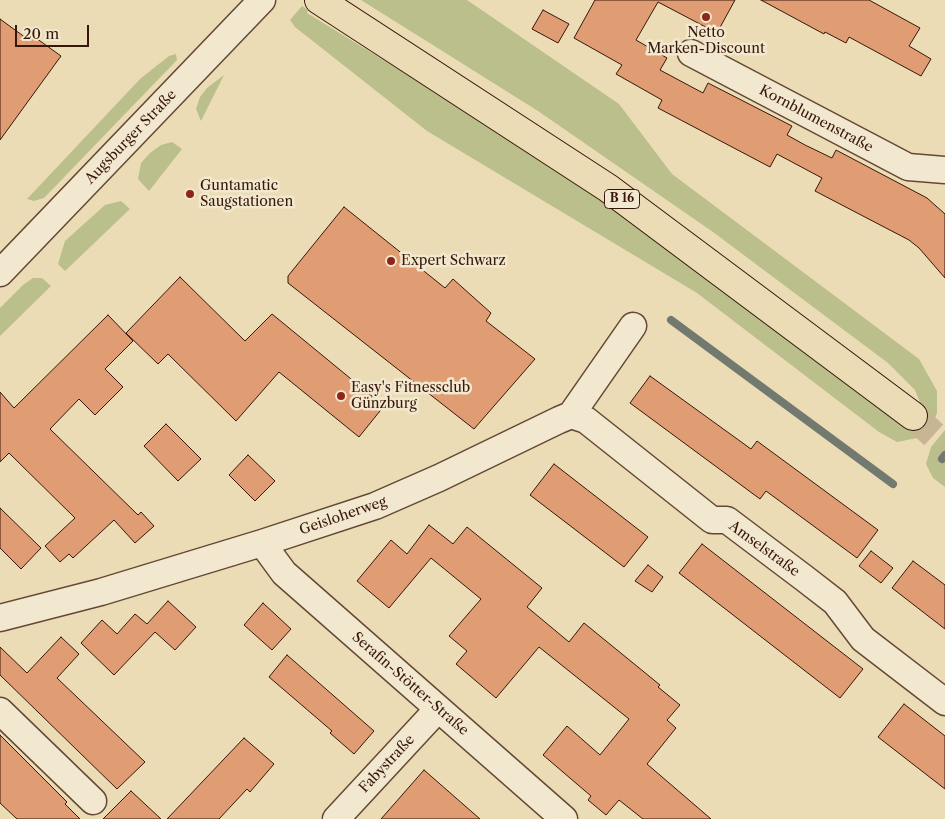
<!DOCTYPE html>
<html>
<head>
<meta charset="utf-8">
<style>
	body { margin:0 }
	#map { position:relative; width:945px; height:819px; overflow:hidden; background:#ebdcb5; font-family:"Libre Caslon Text",serif }
	canvas { display:block }
	.scale { position:absolute; left:15px; top:25px; width:74px; height:22px; box-sizing:border-box; border:2px solid #37170a; border-top:0; padding-left:6px; font-size:15px; line-height:18px; white-space:nowrap; color:#37170a; -webkit-text-stroke:4px #f2e8cf; paint-order:stroke }
</style>
</head>
<body>
<div id="map">
<canvas width="945" height="819"></canvas>
<div class="scale">20 m</div>
</div>
<script>
const g = document.querySelector('canvas').getContext('2d');
g.lineJoin = 'round';
function fill(path, color) {
  g.fillStyle = color;
  g.fill(path, 'evenodd');
}
function toPath(rows) {
  const path = new Path2D();
  for (const r of rows) {
    path.moveTo(r[0], r[1]);
    for (let i = 2; i < r.length; i += 2) path.lineTo(r[i], r[i + 1]);
  }
  return path;
}
function trace(path, color, width, dash) {
  g.strokeStyle = color;
  g.lineWidth = width;
  g.lineCap = dash ? 'butt' : 'round';
  g.setLineDash(dash || []);
  g.stroke(path);
}
function label(font, color, halo, rows, align = 'center') {
  g.font = font + ' "Libre Caslon Text",serif';
  g.lineWidth = 5;
  g.setLineDash([]);
  g.textBaseline = 'middle';
  g.strokeStyle = halo;
  g.fillStyle = color;
  for (const [text, x, y, turn = 0] of rows) {
    g.save();
    g.translate(x, y);
    g.rotate((+turn || 0) * Math.PI / 180);
    g.textAlign = isNaN(turn) ? turn : align;
    if (halo) g.strokeText(text, 0, 0);
    g.fillText(text, 0, 0);
    g.restore();
  }
}
const green = toPath([
	[361,0,467,0,619,104,672,174,919,359,937,391,937,413,932,426,922,437,897,442,879,432,697,293,427,131,295,27,290,20,302,6,308,10,307,13,520,144,675,248,903,424,921,405,915,390,888,363,713,232,538,111],
	[176,54,177,60,44,198,34,201,27,199,140,79,169,56],
	[224,75,201,121,196,109,200,97,207,88],
	[172,142,182,149,149,191,138,179,141,163,150,153,161,145],
	[121,201,130,209,65,271,58,264,65,241,105,205],
	[33,278,42,278,51,286,0,336,0,308,23,285],
	[945,430,945,487,933,478,926,464,931,447]
]);
const stream = toPath([
	[671,320,893,484],
	[942,459,945,455]
]);
const building = toPath([
	[595,0,735,0,717,33,658,2,636,40,667,58,660,70,703,93,708,83,792,126,787,135,805,145,832,158,836,150,927,198,945,214,945,278,919,248,909,240,815,191,822,178,777,154,770,167,658,108,662,100,616,74,622,65,574,38,595,0],
	[761,0,869,0,920,28,909,46,931,59,921,76,849,37,846,43,825,32,824,34,761,0],
	[543,10,569,24,558,43,532,29,543,10],
	[0,19,26,38,29,33,61,56,0,140,0,19],
	[344,207,445,288,453,279,491,313,486,321,535,359,474,429,288,283,288,276,344,207],
	[180,277,245,341,272,314,384,406,359,437,279,372,236,421,168,354,158,364,126,333,180,277],
	[108,315,133,341,105,369,123,387,95,415,79,399,50,429,138,515,141,512,154,526,135,543,114,520,73,558,69,554,60,562,45,546,75,518,9,453,0,462,0,392,14,408,108,315],
	[650,376,751,449,757,441,878,530,857,558,766,491,760,499,630,403,650,376],
	[166,424,201,459,178,481,144,446,166,424],
	[248,455,275,481,255,501,229,475,248,455],
	[554,464,648,537,624,567,530,495,554,464],
	[0,508,41,548,21,569,0,548,0,508],
	[429,525,453,544,467,527,542,588,527,607,569,642,584,623,660,685,658,687,680,705,667,720,676,728,647,764,711,819,643,819,619,800,606,815,588,800,591,796,543,755,567,726,600,755,629,719,539,647,496,698,456,664,467,651,449,636,481,599,431,558,389,608,357,581,391,540,407,554,429,525],
	[702,544,863,669,840,698,679,573,702,544],
	[871,551,893,568,881,583,859,566,871,551],
	[913,561,945,585,945,629,892,588,913,561],
	[648,565,663,577,652,592,635,581,648,565],
	[168,601,196,627,175,650,155,632,114,675,81,643,102,620,117,634,135,614,147,624,168,601],
	[263,603,291,629,272,650,244,625,263,603],
	[61,637,79,654,57,678,145,762,117,789,0,675,0,647,27,673,61,637],
	[287,655,374,731,354,754,330,733,332,731,269,677,287,655],
	[904,704,945,736,945,789,878,737,904,704],
	[0,735,67,802,65,804,80,819,17,819,0,803,0,735],
	[244,738,274,764,250,792,247,789,219,819,167,819,244,738],
	[424,770,480,819,381,819,424,770],
	[131,791,161,819,103,819,131,791]
]);
const majorTunnel = toPath([
	[913,416,945,445]
]);
const minor = toPath([
	[691,53,908,167,945,170],
	[0,273,262,0],
	[571,415,586,420,712,520,727,520,804,578,835,602,863,639,945,702],
	[262,543,284,573,564,819],
	[0,618,101,592,262,543,375,506,439,478,559,420,571,415,633,326],
	[0,711,93,801],
	[336,819,438,709]
]);
const major = toPath([
	[319,0,608,188,913,416]
]);
const markers = [
	[706,17,5,"#8f2418"],
	[190,194,5,"#8f2418"],
	[391,261,5,"#8f2418"],
	[341,396,5,"#8f2418"]
];
const shields = [
	[622,199,35]
];
const shieldNames = [
	["B 16",622,199]
];
const poiNames = [
	["Netto",706,33,"center"],
	["Marken-Discount",706,49,"center"],
	["Guntamatic",200,186],
	["Saugstationen",200,202],
	["Expert Schwarz",401,261],
	["Easy's Fitnessclub",351,388],
	["Günzburg",351,404]
];
const streetNames = [
	["Kornblumenstraße",816,119,28],
	["Augsburger Straße",131,137,-46],
	["Geisloherweg",343,516,-19],
	["Amselstraße",764,549,36],
	["Serafin-Stötter-Straße",410,684,41],
	["Fabystraße",387,764,-47]
];
fill(green, '#babf8b');
trace(stream, '#72796f', 8);
fill(building, '#e09d73');
trace(building, '#37170a', 1);
trace(majorTunnel, '#c7b593', 28, [28, 14]);
trace(minor, '#644835', 29);
trace(major, '#37170a', 30);
trace(minor, '#f2e8cf', 26);
trace(major, '#ebdcb5', 28);
for (const [x, y, r, color] of markers) {
  const dot = new Path2D();
  dot.arc(x, y, r, 0, 2 * Math.PI);
  g.fillStyle = color;
  g.fill(dot);
  trace(dot, '#f2e8cf', 2);
}
for (const [x, y, w] of shields) {
  const box = new Path2D();
  box.roundRect(x - w / 2, y - 9.5, w, 19, 4);
  g.fillStyle = '#f2e8cf';
  g.fill(box);
  trace(box, '#37170a', 1);
}
label('bold 12px', '#37170a', null, shieldNames);
label('14px', '#37170a', '#f2e8cf', poiNames, 'left');
label('14px', '#37170a', '#f2e8cf', streetNames);
</script>
</body>
</html>
